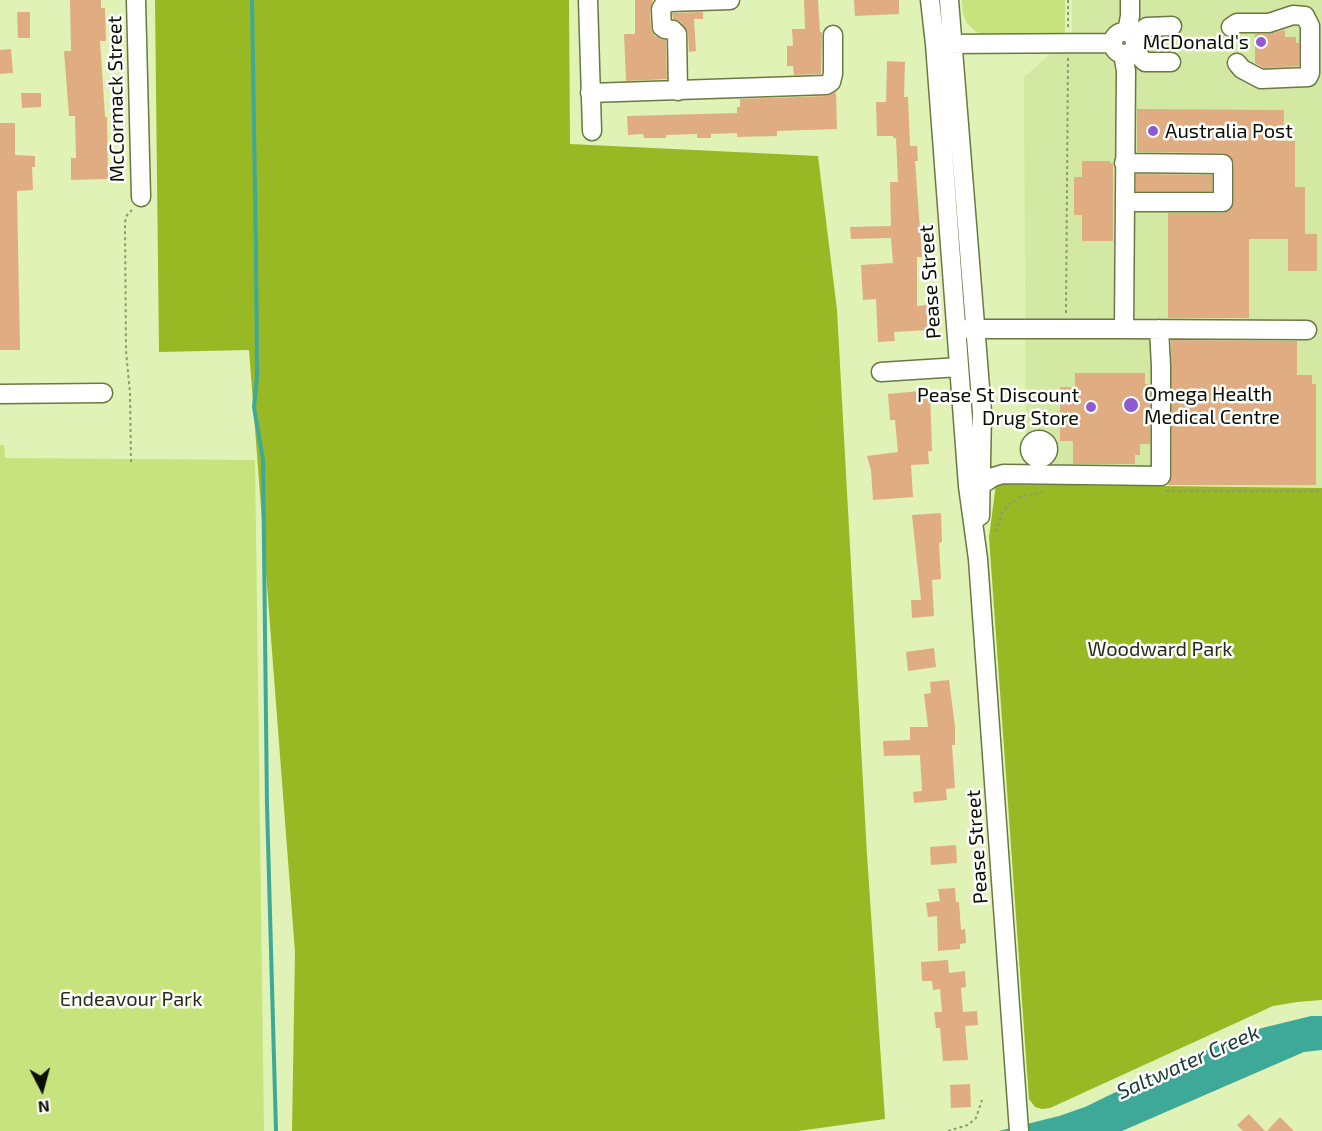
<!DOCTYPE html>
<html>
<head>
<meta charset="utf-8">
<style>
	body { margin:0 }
	#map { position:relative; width:1322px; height:1131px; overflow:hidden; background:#e0f2b5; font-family:"Exo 2",sans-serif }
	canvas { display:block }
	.north { position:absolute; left:12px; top:1059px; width:60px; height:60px; -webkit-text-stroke:4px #fff; paint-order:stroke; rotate:174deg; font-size:16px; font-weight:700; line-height:24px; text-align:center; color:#0a0f00 }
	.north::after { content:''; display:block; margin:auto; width:21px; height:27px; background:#0a0f00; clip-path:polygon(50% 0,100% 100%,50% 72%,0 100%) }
</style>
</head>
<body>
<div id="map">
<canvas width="1322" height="1131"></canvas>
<div class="north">N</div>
</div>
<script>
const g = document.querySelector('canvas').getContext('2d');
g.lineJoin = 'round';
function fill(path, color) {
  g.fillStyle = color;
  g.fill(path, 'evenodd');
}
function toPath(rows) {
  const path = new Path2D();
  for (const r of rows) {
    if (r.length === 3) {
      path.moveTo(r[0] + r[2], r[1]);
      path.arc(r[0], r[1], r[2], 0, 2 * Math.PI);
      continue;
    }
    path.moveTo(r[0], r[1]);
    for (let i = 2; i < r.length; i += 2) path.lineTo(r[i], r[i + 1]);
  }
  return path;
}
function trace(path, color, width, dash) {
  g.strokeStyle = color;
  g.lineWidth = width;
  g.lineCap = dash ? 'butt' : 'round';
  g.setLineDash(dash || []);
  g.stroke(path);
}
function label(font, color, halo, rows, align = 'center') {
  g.font = font + ' "Exo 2",sans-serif';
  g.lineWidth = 5;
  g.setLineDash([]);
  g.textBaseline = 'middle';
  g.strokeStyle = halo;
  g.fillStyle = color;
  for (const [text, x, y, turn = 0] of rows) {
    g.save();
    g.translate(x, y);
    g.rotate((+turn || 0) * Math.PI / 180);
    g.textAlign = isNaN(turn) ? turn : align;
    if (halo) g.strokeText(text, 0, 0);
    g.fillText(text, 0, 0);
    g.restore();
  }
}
const built = toPath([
	[1072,0,1322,0,1322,488,1026,482,1024,77,1072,35]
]);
const green = toPath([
	[962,0,1065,0,1065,33,987,35,976,32,967,23,963,14],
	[0,445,4,445,5,458,255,460,264,1131,0,1131]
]);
const forest = toPath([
	[155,0,569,0,570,144,818,156,837,310,867,855,885,1119,798,1131,292,1131,295,952,249,350,159,352],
	[996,484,1322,488,1322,1000,1297,1002,1273,1006,1050,1108,1042,1109,1035,1107,1029,1099,989,537]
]);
const water = toPath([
	[1311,1016,1322,1016,1322,1050,1304,1052,1122,1131,999,1131,1059,1116,1085,1107,1163,1069,1226,1042,1262,1028]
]);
const stream = toPath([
	[252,0,256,254,257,376,254,407,263,460,267,805,276,1131]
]);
const building = toPath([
	[70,0,101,0,101,8,105,8,106,41,100,41,105,117,107,117,108,179,71,180,71,158,76,158,75,116,69,116,64,51,71,51],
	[635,0,653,0,650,10,651,28,655,36,666,40,667,79,626,81,624,34,635,34],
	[804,0,818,0,820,32,822,32,821,74,794,75,793,66,787,66,787,46,793,46,792,29,805,29],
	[854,0,899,0,899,14,855,16],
	[17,12,30,12,30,38,18,38],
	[703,12,703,19,694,19,696,51,689,52,688,33,681,22,673,19,672,13],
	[1285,30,1285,37,1296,37,1296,43,1299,43,1299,66,1264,68,1255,63,1255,34,1269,34],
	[11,49,13,73,0,74,0,50],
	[887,61,905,62,904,97,908,97,910,146,917,146,918,161,915,161,922,257,917,257,917,306,927,305,928,330,894,332,895,341,878,342,876,299,863,300,861,265,893,263,891,238,851,239,850,227,891,226,890,182,898,182,896,138,893,138,893,136,877,136,876,102,886,102],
	[836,92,837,129,777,131,777,136,737,137,737,133,711,134,711,138,697,138,697,134,666,135,666,138,644,138,643,134,628,135,627,116,737,113,737,107,740,107,740,99,826,96],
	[21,93,41,93,41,107,22,108],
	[1137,109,1284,110,1283,141,1295,141,1295,187,1305,187,1305,234,1317,234,1317,271,1288,271,1288,239,1249,239,1249,318,1168,318,1168,213,1223,213,1229,211,1234,202,1234,163,1229,155,1223,153,1137,152],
	[0,123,15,123,15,155,35,156,35,167,32,167,33,190,17,191,20,350,0,350],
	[1082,161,1110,161,1110,163,1113,163,1113,241,1082,241,1082,215,1074,215,1074,177,1082,177],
	[1136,174,1212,175,1212,191,1136,191],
	[1171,340,1297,341,1297,375,1312,375,1312,384,1316,384,1316,485,1168,485,1172,476],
	[1075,373,1145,373,1145,384,1150,384,1150,444,1140,444,1140,455,1135,455,1135,464,1073,464,1073,441,1060,441,1060,387,1075,387],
	[930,390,932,451,928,451,929,464,911,465,913,497,873,500,871,470,867,456,898,452,895,420,890,420,888,394],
	[941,513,942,542,939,543,941,579,932,580,934,616,912,618,911,600,921,600,912,515],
	[934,648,936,667,908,671,906,652],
	[949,680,955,726,955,745,952,745,955,788,946,789,947,800,914,803,913,792,922,791,920,755,884,756,883,741,910,740,910,727,928,727,924,694,931,693,930,682],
	[956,845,957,863,931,865,930,847],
	[955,888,956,902,959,902,961,930,965,929,966,943,960,944,960,949,938,951,937,916,928,917,926,903,940,901,938,889],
	[948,960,949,973,965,971,966,987,961,988,963,1012,977,1011,978,1025,965,1026,968,1060,943,1061,940,1028,936,1028,934,1012,942,1012,940,989,933,990,932,981,922,981,921,962],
	[970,1084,971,1107,951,1108,950,1085],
	[1249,1114,1265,1131,1243,1131,1237,1125],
	[1280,1117,1294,1131,1267,1131]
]);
const path = toPath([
	[1068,27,1068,0],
	[1066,313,1068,58],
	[131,462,130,393,126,351,125,222,127,215,132,210],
	[1166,491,1322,491],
	[996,532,1002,513,1010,503,1020,497,1043,492],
	[948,1131,968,1125,976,1118,982,1100]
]);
const minor = toPath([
	[136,0,141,197],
	[588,0,592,131],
	[930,0,935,44,968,486,978,559,1019,1131],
	[949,0,982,412,980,516],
	[1231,27,1237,23,1269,23,1293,15,1305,16,1310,26,1310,73,1308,77,1261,79,1242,69,1237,63],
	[1124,43,11],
	[1127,32,1130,16,1130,0],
	[1134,37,1147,27,1172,26],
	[943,44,1112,43],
	[1133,50,1145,62,1171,62],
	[678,91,677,34,673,30,665,29,662,27,661,9,663,6,669,2,730,0],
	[590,93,826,85,831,82,833,74,833,35],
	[1124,163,1223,164,1223,202,1125,202],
	[966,329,1124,329,1126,71,1123,54],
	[1124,329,1307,330],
	[881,372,959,367],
	[0,394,103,393],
	[1039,449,9],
	[981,485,993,477,1003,474,1161,476,1161,366,1159,329]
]);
const markers = [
	[1261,42,6,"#8f59d1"],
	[1153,131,6,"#8f59d1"],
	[1131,405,8,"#8f59d1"],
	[1091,407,6,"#8f59d1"]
];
const poiNames = [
	["McDonald's",1249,42],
	["Australia Post",1165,131,"left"],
	["Omega Health",1144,394,"left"],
	["Medical Centre",1144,417,"left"],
	["Pease St Discount",1079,395],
	["Drug Store",1079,418]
];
const streetNames = [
	["McCormack Street",116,99,-91],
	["Pease Street",930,282,-94],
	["Pease Street",977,847,-94]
];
const parkNames = [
	["Woodward Park",1160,649],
	["Endeavour Park",131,999]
];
const waterNames = [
	["Saltwater Creek",1188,1062,-24]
];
fill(built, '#d3e8a3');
fill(green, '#c7e37e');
fill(forest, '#98b824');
fill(water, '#3ea999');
trace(stream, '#3ea999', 4);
fill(building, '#e0ad82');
trace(minor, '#697941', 21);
trace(path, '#8e9b70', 2, [3, 3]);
trace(minor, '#fff', 18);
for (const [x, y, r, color] of markers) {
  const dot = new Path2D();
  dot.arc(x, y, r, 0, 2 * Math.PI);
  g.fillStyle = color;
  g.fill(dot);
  trace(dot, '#fff', 2);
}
label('20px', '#0a0f00', '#fff', poiNames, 'right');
label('20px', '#0a0f00', '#fff', streetNames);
label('20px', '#272d17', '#fff', parkNames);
label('italic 21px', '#193934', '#fff', waterNames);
</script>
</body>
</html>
